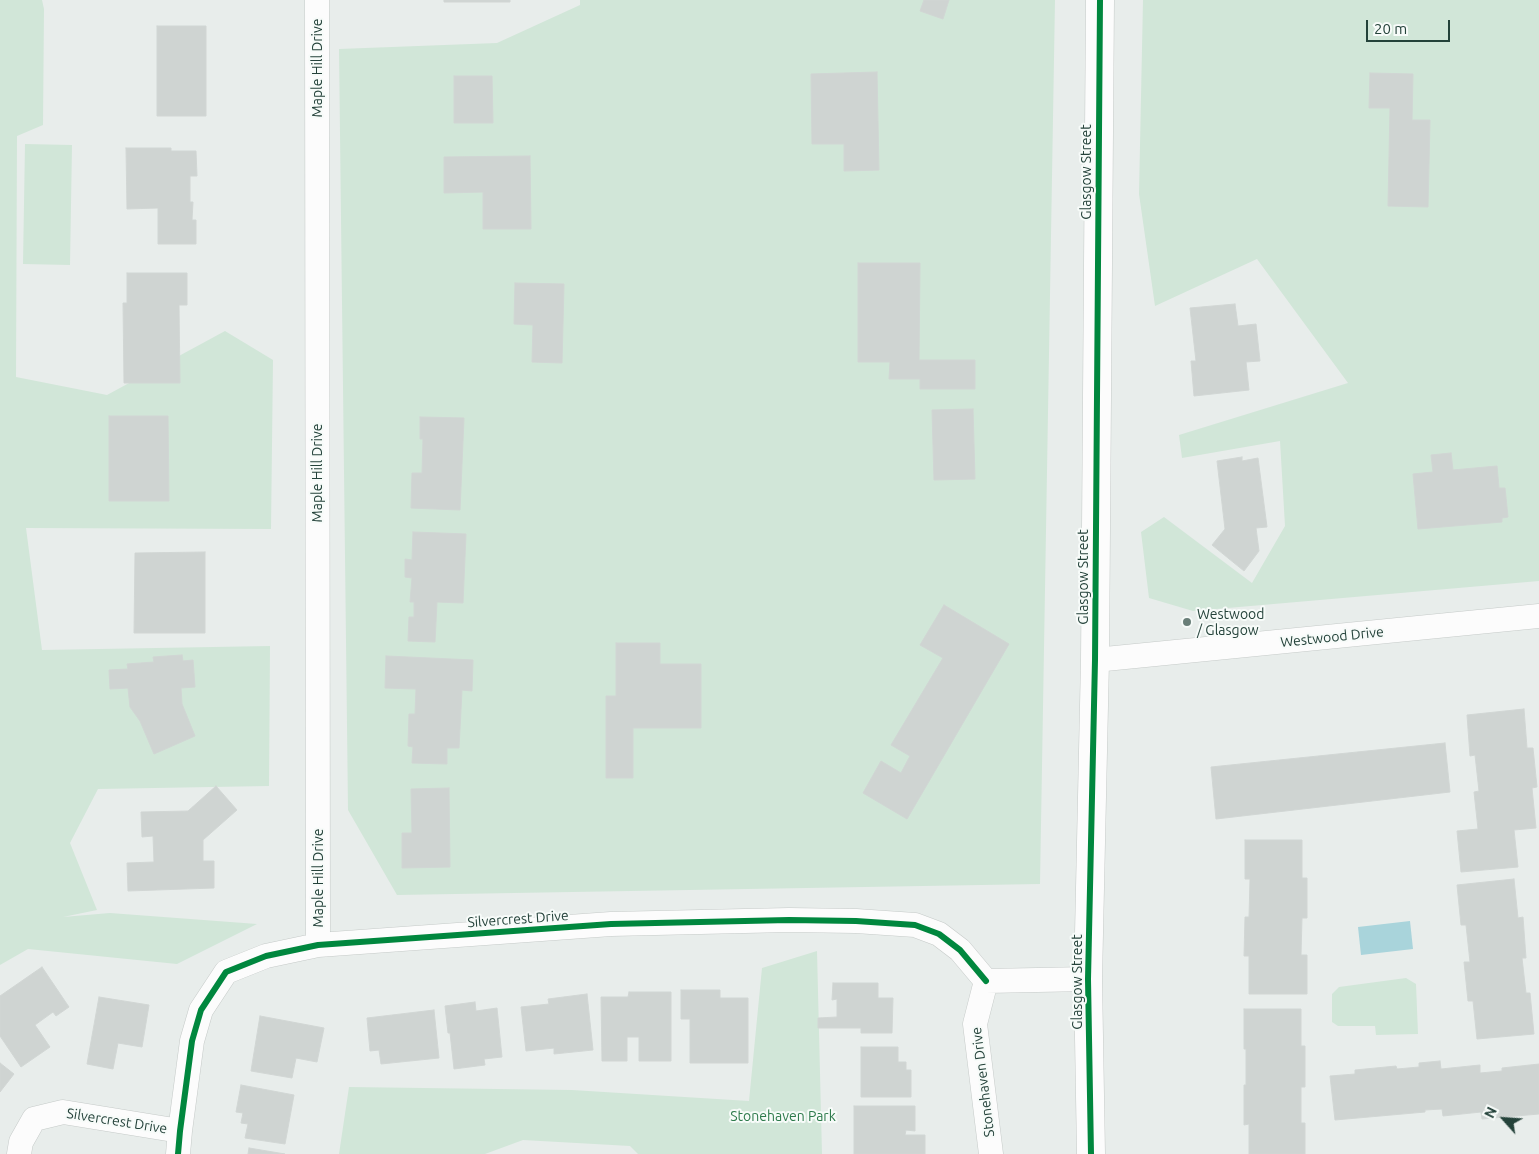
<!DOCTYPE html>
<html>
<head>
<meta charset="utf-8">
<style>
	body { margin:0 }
	#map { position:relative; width:1539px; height:1154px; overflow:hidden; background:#e8edeb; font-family:Ubuntu,sans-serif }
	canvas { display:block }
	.north { position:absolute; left:1479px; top:1094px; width:50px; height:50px; -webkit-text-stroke:4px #f7fbf9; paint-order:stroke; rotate:296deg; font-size:14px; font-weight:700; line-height:20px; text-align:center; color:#24423a }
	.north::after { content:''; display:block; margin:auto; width:18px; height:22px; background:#24423a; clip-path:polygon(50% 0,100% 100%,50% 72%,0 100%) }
	.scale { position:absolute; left:1366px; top:20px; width:84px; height:22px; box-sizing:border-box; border:2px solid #24423a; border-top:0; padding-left:6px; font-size:15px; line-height:18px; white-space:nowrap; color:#24423a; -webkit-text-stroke:4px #f7fbf9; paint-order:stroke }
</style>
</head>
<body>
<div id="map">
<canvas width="1539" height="1154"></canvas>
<div class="north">N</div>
<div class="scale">20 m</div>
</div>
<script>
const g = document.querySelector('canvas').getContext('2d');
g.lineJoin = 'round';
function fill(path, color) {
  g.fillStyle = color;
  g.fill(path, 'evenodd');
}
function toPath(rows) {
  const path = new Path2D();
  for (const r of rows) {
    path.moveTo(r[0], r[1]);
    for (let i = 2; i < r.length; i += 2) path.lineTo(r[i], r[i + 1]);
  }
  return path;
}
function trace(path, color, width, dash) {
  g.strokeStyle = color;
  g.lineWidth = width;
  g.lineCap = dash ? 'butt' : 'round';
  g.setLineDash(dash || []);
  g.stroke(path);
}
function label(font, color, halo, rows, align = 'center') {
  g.font = font + ' Ubuntu,sans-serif';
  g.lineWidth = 4;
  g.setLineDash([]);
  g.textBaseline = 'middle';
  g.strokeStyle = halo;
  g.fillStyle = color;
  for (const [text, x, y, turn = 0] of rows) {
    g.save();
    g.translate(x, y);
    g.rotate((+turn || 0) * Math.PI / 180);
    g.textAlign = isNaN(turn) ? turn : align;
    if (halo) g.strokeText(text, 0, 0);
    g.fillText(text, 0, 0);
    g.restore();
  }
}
const green = toPath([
	[0,0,42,0,44,9,43,125,17,136,16,377,107,395,225,331,273,360,271,529,26,528,42,650,270,646,269,786,98,789,70,843,97,910,63,917,110,913,257,924,177,964,28,949,0,965],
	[580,0,1055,0,1040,884,397,895,348,810,339,49,497,43,580,5],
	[1143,0,1539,0,1539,581,1193,611,1149,598,1141,532,1164,517,1252,583,1285,526,1280,441,1182,458,1179,435,1348,383,1257,259,1155,306,1139,194],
	[25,144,72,145,70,265,23,264],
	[817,951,822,1154,638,1154,630,1146,523,1140,485,1154,339,1154,349,1087,572,1090,749,1101,762,968],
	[1406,978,1416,984,1418,1034,1376,1035,1375,1026,1338,1026,1332,1022,1332,994,1339,987]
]);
const water = toPath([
	[1410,921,1413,949,1361,955,1358,927]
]);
const building = toPath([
	[444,0,510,0,510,2,444,2,444,0],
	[924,0,949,0,943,19,920,11,924,0],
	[157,26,206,26,206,116,157,116,157,26],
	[877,72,879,170,844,171,844,144,812,144,811,74,877,72],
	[1370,73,1413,74,1412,120,1430,120,1428,207,1388,206,1390,108,1369,108,1370,73],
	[454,76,492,76,493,123,454,123,454,76],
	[126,148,171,148,171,151,196,151,197,176,190,176,190,202,193,202,192,220,196,220,196,244,158,244,158,208,127,209,126,148],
	[530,156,531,229,483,229,483,192,444,193,444,157,530,156],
	[858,263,920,263,919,360,975,360,975,389,920,389,920,379,889,379,890,362,858,362,858,263],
	[127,273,187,273,187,305,179,305,180,383,124,383,123,303,127,303,127,273],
	[515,283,564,284,562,363,532,362,533,325,514,324,515,283],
	[1235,304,1238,326,1256,324,1260,361,1246,362,1249,390,1194,396,1191,361,1196,361,1190,308,1235,304],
	[973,409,975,479,934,480,932,410,973,409],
	[109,416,168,416,169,501,109,501,109,416],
	[420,417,464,418,460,510,411,508,412,473,422,473,423,439,420,439,420,417],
	[1451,453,1453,470,1497,466,1499,488,1505,488,1508,517,1502,518,1502,522,1418,529,1413,474,1433,472,1431,455,1451,453],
	[1242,457,1242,461,1258,458,1267,527,1256,528,1259,551,1244,571,1212,545,1225,529,1217,461,1242,457],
	[413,532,466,534,463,603,437,602,435,642,408,641,409,617,414,617,414,602,410,602,412,578,405,577,405,559,412,560,413,532],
	[205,552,205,633,134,633,135,553,205,552],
	[944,605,1009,644,907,819,863,793,881,761,901,773,910,756,891,745,943,658,920,645,944,605],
	[616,643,660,643,660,664,701,664,701,728,633,728,633,778,606,778,606,696,616,696,616,643],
	[182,655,183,661,193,660,195,687,181,688,182,704,195,736,154,754,140,721,130,707,128,688,110,689,109,670,128,669,127,664,154,662,153,657,182,655],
	[386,656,473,660,472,691,462,690,459,748,447,748,447,764,412,763,413,747,408,746,409,714,415,714,416,689,385,688,386,656],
	[1524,709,1527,748,1533,748,1537,787,1532,788,1536,828,1514,830,1518,867,1461,872,1457,831,1478,829,1474,792,1479,791,1475,755,1470,756,1467,715,1524,709],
	[1445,743,1450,792,1216,819,1211,767,1445,743],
	[216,786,237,810,203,840,203,861,214,861,214,888,128,891,127,863,154,862,153,836,142,837,141,812,188,811,216,786],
	[449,788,450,867,402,868,402,833,412,833,411,789,449,788],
	[1245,840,1302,840,1302,878,1307,878,1307,918,1302,918,1301,955,1307,955,1307,994,1249,994,1249,956,1244,956,1245,917,1249,917,1250,879,1245,879,1245,840],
	[1514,879,1518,918,1523,917,1526,958,1522,958,1526,993,1530,993,1534,1034,1477,1039,1473,1001,1468,1001,1464,962,1470,962,1466,925,1461,925,1457,885,1514,879],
	[42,967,69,1007,56,1016,53,1012,35,1025,50,1047,21,1067,0,1036,0,996,42,967],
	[833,983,878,983,878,998,893,998,892,1033,861,1033,861,1028,818,1028,818,1018,837,1017,837,999,832,1000,833,983],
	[681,990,720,990,720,998,748,998,748,1063,690,1063,690,1019,681,1019,681,990],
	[629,992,671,992,671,1061,639,1061,639,1037,627,1037,627,1061,602,1061,601,997,628,997,629,992],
	[587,994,593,1050,554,1054,554,1048,526,1051,521,1007,549,1004,548,999,587,994],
	[99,997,149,1005,142,1047,118,1043,113,1069,87,1064,99,997],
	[475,1002,476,1011,497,1008,502,1057,484,1059,485,1065,454,1069,450,1033,448,1033,445,1006,475,1002],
	[1244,1009,1301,1009,1301,1046,1305,1046,1305,1087,1301,1087,1301,1123,1305,1123,1305,1154,1249,1154,1249,1124,1244,1125,1244,1085,1246,1085,1246,1049,1244,1049,1244,1009],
	[434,1010,439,1058,381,1064,379,1050,370,1051,367,1018,434,1010],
	[260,1016,324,1028,317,1062,296,1058,292,1078,251,1071,260,1016],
	[861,1047,898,1047,898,1062,906,1062,906,1070,911,1070,911,1097,861,1097,861,1047],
	[1440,1061,1441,1069,1480,1065,1480,1073,1502,1071,1502,1068,1539,1064,1539,1114,1482,1119,1481,1112,1443,1116,1442,1109,1425,1110,1425,1112,1335,1120,1330,1076,1355,1074,1355,1070,1396,1066,1397,1069,1419,1067,1419,1063,1440,1061],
	[0,1063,14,1074,0,1092,0,1063],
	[241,1085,294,1095,285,1144,245,1138,248,1124,241,1123,243,1113,236,1112,241,1085],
	[854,1106,915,1106,915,1131,906,1130,905,1135,925,1135,925,1154,854,1154,854,1106],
	[249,1148,285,1154,248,1154,249,1148]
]);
const minor = toPath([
	[317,0,318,945],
	[1095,660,1539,616],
	[986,981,975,1024,991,1154],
	[986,981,1088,979],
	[19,1154,21,1142,34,1119,63,1112,180,1131],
	[178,1154,180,1131,192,1041,201,1010,226,972,266,956,318,945,611,924,789,920,856,921,915,925,939,934,960,950,986,981]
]);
const tertiary = toPath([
	[1091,1154,1088,979,1095,660,1100,0]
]);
const cycleway = toPath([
	[178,1154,180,1131,192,1041,201,1010,226,972,266,956,318,945,611,924,789,920,856,921,915,925,939,934,960,950,986,981],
	[1091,1154,1088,979,1095,660,1100,0]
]);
const markers = [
	[1187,622,5,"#697e78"]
];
const streetNames = [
	["Maple Hill Drive",317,68,-90],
	["Glasgow Street",1086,172,-90],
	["Maple Hill Drive",317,473,-90],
	["Glasgow Street",1083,577,-90],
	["Westwood Drive",1332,637,-6],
	["Maple Hill Drive",318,878,-90],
	["Silvercrest Drive",518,919,-4],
	["Glasgow Street",1077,982,-90],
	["Stonehaven Drive",983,1082,-97],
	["Silvercrest Drive",117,1121,9]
];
const poiNames = [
	["Westwood",1197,614],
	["/ Glasgow",1197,630]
];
const parkNames = [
	["Stonehaven Park",783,1116]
];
fill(green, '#d1e6d8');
fill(water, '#a9d4db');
fill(building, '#cfd4d2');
trace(building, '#d1d6d4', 1);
trace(minor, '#c5cac8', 25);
trace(tertiary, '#c5cac8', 29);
trace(minor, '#fcfcfc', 24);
trace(tertiary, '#fcfcfc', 28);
trace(cycleway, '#00873e', 6);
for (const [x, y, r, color] of markers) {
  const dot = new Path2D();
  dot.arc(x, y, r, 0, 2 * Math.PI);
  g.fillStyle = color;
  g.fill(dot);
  trace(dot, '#f7fbf9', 2);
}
label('14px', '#24423a', '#f7fbf9', streetNames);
label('14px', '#24423a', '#f7fbf9', poiNames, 'left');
label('14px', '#2d7a4b', '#f7fbf9', parkNames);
</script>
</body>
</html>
